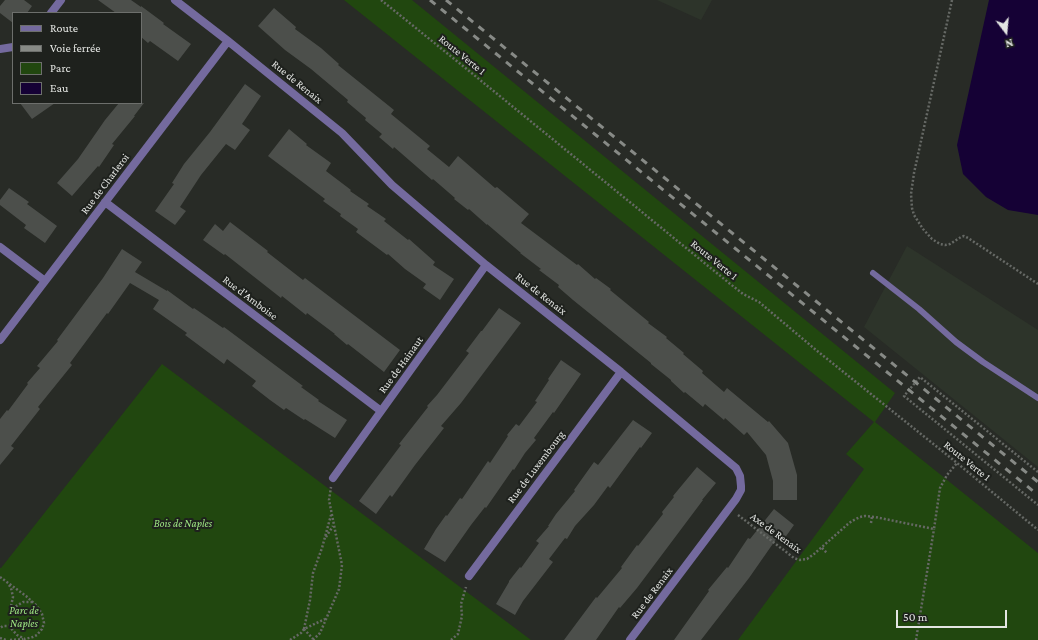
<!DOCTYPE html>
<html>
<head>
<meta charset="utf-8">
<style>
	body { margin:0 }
	#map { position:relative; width:1038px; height:640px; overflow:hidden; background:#282b26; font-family:"Crimson Pro",serif }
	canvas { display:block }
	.legend { position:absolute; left:12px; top:12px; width:130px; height:92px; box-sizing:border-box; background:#1e211d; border:1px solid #6d6f6c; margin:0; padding:5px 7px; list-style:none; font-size:12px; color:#e3e5e2 }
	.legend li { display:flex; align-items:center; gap:8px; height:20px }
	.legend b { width:20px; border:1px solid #6d6f6c }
	.north { position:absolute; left:986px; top:12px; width:40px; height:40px; -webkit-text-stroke:3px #1e211d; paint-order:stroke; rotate:164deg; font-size:11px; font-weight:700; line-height:16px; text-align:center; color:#e3e5e2 }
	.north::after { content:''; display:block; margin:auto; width:14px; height:18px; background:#e3e5e2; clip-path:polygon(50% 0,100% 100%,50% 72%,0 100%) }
	.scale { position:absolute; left:896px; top:610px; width:111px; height:18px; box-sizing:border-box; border:2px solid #e3e5e2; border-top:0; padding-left:5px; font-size:12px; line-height:14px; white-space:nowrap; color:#e3e5e2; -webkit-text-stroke:3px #1e211d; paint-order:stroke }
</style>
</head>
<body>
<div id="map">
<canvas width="1038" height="640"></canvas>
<ul class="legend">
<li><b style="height:5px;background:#746a9e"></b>Route</li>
<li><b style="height:5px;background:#878a86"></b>Voie ferrée</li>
<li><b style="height:11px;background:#21470f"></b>Parc</li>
<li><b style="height:11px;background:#150135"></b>Eau</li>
</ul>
<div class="north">N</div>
<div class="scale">50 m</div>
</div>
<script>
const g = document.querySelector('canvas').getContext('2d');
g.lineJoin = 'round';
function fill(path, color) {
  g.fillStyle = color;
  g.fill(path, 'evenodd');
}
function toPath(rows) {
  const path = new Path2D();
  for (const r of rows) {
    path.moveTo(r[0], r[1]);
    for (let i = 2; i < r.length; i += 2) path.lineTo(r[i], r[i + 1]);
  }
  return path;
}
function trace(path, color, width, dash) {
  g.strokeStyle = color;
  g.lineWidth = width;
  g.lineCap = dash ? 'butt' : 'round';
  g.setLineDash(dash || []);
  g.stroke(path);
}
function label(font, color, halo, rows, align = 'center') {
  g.font = font + ' "Crimson Pro",serif';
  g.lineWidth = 4;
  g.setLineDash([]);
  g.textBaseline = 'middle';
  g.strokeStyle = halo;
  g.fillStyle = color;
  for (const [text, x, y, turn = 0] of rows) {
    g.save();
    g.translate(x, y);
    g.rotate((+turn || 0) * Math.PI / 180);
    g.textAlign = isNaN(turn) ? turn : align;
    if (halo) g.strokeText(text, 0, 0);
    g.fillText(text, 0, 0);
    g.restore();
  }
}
const built = toPath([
	[657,0,712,0,701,20],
	[907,246,1038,330,1038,467,864,327]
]);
const green = toPath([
	[344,0,412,0,895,393,875,422,1038,553,1038,640,738,640,864,469,846,454,874,422],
	[162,364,531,640,0,640,0,568,1,568]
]);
const water = toPath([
	[989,0,1038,0,1038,215,1008,210,986,197,963,174,957,145]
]);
const building = toPath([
	[5,0,24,0,32,6,27,13,13,13,13,23,0,13,0,6],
	[98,0,131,0,141,7,141,6,164,23,163,24,191,44,178,61,150,41,148,43,141,37,141,13,116,13],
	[274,8,296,27,295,29,321,48,339,64,338,65,394,110,391,114,430,146,427,149,449,167,458,156,495,188,497,187,529,214,521,223,577,265,578,264,595,279,596,278,611,289,610,290,649,322,648,323,667,337,666,338,684,353,683,354,703,371,702,373,724,392,727,388,768,422,769,421,788,443,797,475,797,500,773,500,773,481,766,455,747,432,744,435,725,418,724,420,705,404,703,407,685,392,684,393,671,381,671,380,651,364,651,363,573,300,558,287,559,285,539,270,541,269,520,253,521,253,487,224,487,225,469,209,468,210,454,199,455,198,433,179,432,180,394,147,393,149,379,137,382,134,365,120,366,118,347,102,348,100,311,69,285,50,258,26],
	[245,84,261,96,242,124,250,130,235,150,226,144,201,175,180,207,186,211,175,225,155,211,174,184,172,183,184,164,210,132],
	[20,103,55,103,32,119],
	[119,103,144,103,134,116,135,116,112,144,114,145,99,167,98,166,72,196,57,183,78,159,105,120],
	[289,129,307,144,306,145,331,163,326,171,351,190,350,191,369,204,367,206,386,219,384,221,408,240,409,239,435,262,433,265,454,279,440,300,423,288,426,284,405,269,388,254,387,255,356,232,358,229,340,216,341,214,323,201,325,199,268,156],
	[9,188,29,202,27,204,57,226,45,243,24,228,26,225,0,205,0,200],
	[230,222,268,251,267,252,303,280,305,278,400,350,384,372,348,344,347,345,334,334,335,334,307,313,306,315,282,296,281,298,225,254,224,255,203,240,215,224,223,231],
	[122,249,142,262,135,272,167,291,167,290,193,309,194,308,223,328,224,327,303,386,301,387,319,400,318,401,347,420,335,438,305,419,304,420,286,408,284,410,270,400,252,386,256,381,227,359,224,364,185,335,187,333,153,309,159,300,130,283,108,314,107,313,70,363,72,365,38,407,40,409,11,446,14,448,0,465,0,419,7,410,8,411,28,384,27,383,40,368,37,366,58,341,57,340,103,278],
	[499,308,521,323,461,403,441,426,444,428,415,465,392,497,390,495,376,514,359,501,401,445,399,444,428,407,427,406,437,395,469,353,466,351,481,331,482,331],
	[561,360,581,374,554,413,553,412,534,438,536,440,525,453,514,470,513,469,486,508,485,507,471,525,445,562,424,549,436,529,446,515,447,516,460,498,462,499,488,461,490,463,508,436,507,435,516,424,519,426,537,402,535,401,549,380,548,379],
	[633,420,652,433,641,448,640,447,610,488,608,486,594,505,575,526,567,539,565,538,549,559,553,562,523,601,515,615,496,604,509,582,509,581,520,567,521,568,539,543,536,541,549,526,548,526,556,514,575,491,574,490,594,462,598,465],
	[697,467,716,483,702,500,703,500,637,588,620,608,619,607,596,640,564,640,596,597,597,598,622,568,621,567,637,545,638,546,663,514,662,512,674,497,673,496],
	[774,509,794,525,784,539,779,535,749,578,701,640,674,640,709,591,708,590,727,567,728,568,748,538,750,539]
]);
const path = toPath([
	[381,0,458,62,729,283,743,294,759,302,816,350,957,463,1038,530],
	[952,0,914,173,911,194,912,208,914,215,923,229,932,239,940,244,945,245,950,244,961,237,964,236,968,238,1038,284],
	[1038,472,920,377,904,396,1038,505],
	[738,515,794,558,800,560,807,559,814,554,848,524,852,521,860,517,865,516,875,517,934,529,940,488,947,475,957,463],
	[871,523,872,516],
	[326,537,333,526],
	[822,548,827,553],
	[0,577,26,596,37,606,42,614,44,623,42,629,37,635,33,637,25,639,17,635,9,626,3,626,0,628],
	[9,585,11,588,13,597,11,606,13,608,23,602,32,602],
	[304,629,310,600,313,573,322,548,331,515],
	[304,629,313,639],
	[0,638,6,640],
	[10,640,23,639],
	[290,640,301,633,304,629,325,619],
	[313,640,320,633,339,589,342,565,329,500,331,487],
	[451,640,458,634,462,616,461,604,466,587],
	[916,640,934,529]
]);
const service = toPath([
	[873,273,919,309,956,342,983,362,1038,398]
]);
const minor = toPath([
	[175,0,228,41,342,133,392,185,486,265,621,372,736,468,740,476,741,486,741,490,736,499,630,640],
	[51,13,61,0],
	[0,49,13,47],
	[105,202,381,411],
	[0,247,45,281],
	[0,340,228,41],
	[333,478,486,265],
	[469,576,621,372]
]);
const rail = toPath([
	[430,0,1038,495],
	[446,0,1038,482]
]);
const streetNames = [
	["Route Verte 1",462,55,39],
	["Rue de Renaix",297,82,39],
	["Rue de Charleroi",105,184,-53],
	["Route Verte 1",714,260,39],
	["Rue de Renaix",541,294,38],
	["Rue d'Amboise",250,298,37],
	["Rue de Hainaut",401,365,-54],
	["Route Verte 1",967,461,39],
	["Rue de Luxembourg",536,467,-53],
	["Axe de Renaix",776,533,36],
	["Rue de Renaix",652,593,-53]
];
const parkNames = [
	["Bois de Naples",183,524],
	["Parc de",24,611],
	["Naples",24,624]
];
fill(built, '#2d342a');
fill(green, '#21470f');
fill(water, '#150135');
fill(building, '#4c4f4b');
trace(path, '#666965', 2.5, [2, 2]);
trace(service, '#746a9e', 6);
trace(minor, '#746a9e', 8);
trace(rail, '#878a86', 3, [7, 7]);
label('11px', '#e3e5e2', '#1e211d', streetNames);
label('italic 11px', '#9ee683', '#1e211d', parkNames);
</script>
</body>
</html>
